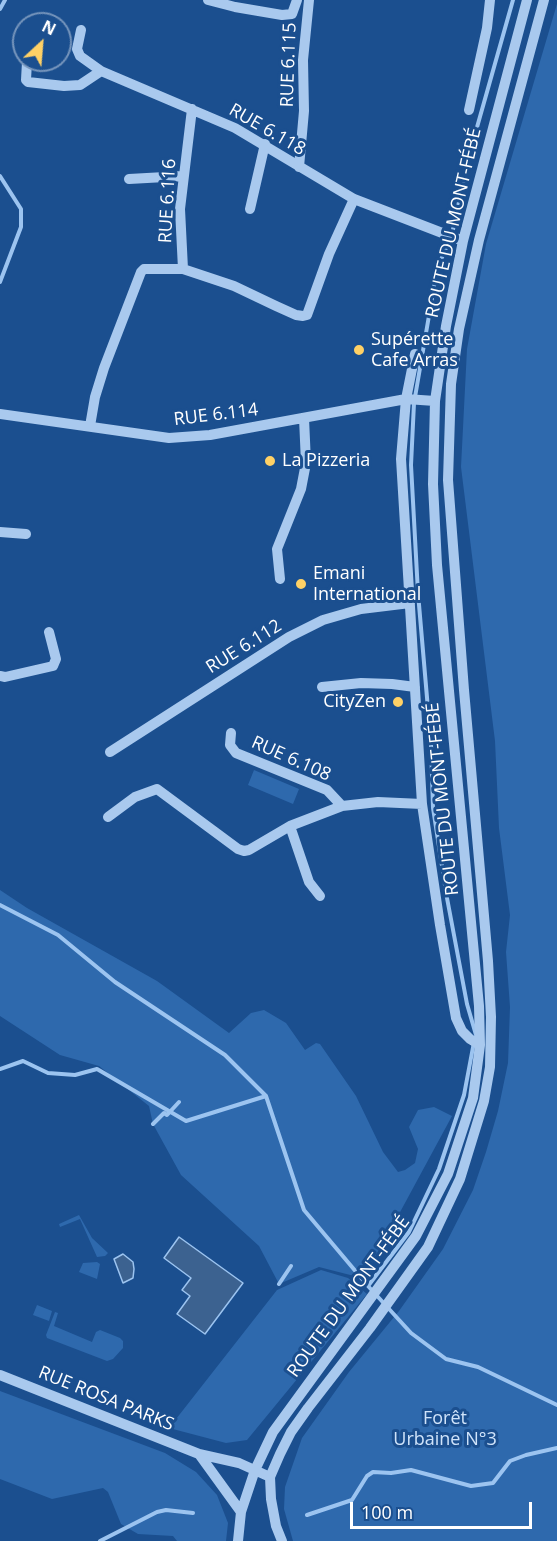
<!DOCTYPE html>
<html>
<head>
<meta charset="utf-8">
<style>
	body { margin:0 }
	#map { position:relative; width:557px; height:1541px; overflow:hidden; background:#1b4f8f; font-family:"Open Sans",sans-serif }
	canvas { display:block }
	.north { position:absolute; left:12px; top:12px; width:60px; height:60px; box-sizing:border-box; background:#1b4f8f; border:2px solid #7695bc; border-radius:50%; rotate:26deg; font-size:16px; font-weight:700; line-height:24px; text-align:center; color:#fff }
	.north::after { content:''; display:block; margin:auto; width:21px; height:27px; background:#ffd166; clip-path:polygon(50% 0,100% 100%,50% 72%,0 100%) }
	.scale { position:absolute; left:350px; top:1502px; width:182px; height:27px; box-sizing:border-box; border:3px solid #fff; border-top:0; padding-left:8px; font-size:18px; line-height:21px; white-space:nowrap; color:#fff; -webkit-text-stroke:4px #1b4f8f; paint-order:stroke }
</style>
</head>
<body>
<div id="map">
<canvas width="557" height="1541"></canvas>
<div class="north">N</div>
<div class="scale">100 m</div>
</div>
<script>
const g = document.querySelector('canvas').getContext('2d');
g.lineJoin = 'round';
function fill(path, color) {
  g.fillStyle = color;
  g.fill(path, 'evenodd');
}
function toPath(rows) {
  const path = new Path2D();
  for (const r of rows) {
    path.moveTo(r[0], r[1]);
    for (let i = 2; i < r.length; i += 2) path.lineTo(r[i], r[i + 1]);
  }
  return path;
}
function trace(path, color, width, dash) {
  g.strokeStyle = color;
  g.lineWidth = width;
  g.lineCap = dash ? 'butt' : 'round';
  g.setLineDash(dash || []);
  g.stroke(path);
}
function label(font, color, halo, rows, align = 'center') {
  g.font = font + ' "Open Sans",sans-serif';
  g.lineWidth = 6;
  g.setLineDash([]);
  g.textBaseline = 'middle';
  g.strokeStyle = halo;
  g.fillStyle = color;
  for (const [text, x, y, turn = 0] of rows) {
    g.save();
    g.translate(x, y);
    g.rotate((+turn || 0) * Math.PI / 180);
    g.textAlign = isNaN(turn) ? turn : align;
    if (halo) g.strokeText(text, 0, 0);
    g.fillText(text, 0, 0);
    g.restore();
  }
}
const green = toPath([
	[557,4,557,1541,293,1541,284,1509,285,1487,302,1438,349,1372,399,1311,443,1249,473,1190,486,1152,498,1111,508,1063,510,1007,506,952,510,915,499,828,495,741,461,467,467,349,486,244],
	[254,770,299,789,293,804,248,785],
	[0,890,27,908,157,981,229,1033,251,1013,264,1010,286,1023,305,1050,316,1043,320,1044,356,1096,383,1152,398,1172,405,1170,415,1163,418,1149,409,1127,418,1110,434,1107,452,1116,372,1264,362,1278,319,1267,279,1284,259,1246,181,1175,153,1124,149,1106,99,1066,60,1055,0,1016],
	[79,1215,92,1238,108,1253,105,1256,97,1257,80,1219,60,1227,59,1224],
	[97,1262,100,1264,97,1279,79,1272,83,1263],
	[321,1270,348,1278,367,1294,247,1440,226,1443,169,1428,277,1290],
	[37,1305,52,1311,49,1321,33,1315],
	[55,1312,58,1313,54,1326,92,1342,96,1332,100,1330,120,1338,123,1341,123,1348,113,1359,107,1361,47,1338,46,1335],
	[0,1391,165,1453,196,1472,217,1495,228,1523,226,1541,177,1541,173,1536,138,1534,121,1524,108,1492,103,1488,52,1499,0,1479]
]);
const water = toPath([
	[179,1237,243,1283,205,1334,177,1314,190,1296,182,1290,191,1278,164,1258,179,1237],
	[123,1254,133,1262,134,1269,133,1278,123,1283,114,1259,123,1254]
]);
const stream = toPath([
	[0,9,5,0],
	[0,176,21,209,21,227,0,282],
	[0,905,58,935,115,982,225,1055,266,1096,304,1210,368,1286,411,1333,446,1359,478,1367,557,1405],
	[476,1035,467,1004,447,898,433,808,431,744,418,593,411,465,414,403,437,269,452,234,470,152,513,0],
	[0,1069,23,1061,48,1073,75,1075,97,1069,186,1121,266,1096],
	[153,1124,164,1113,167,1115,179,1102],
	[279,1284,291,1266],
	[368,1286,409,1232,439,1169,464,1095,474,1042],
	[307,1515,352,1500,367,1476,373,1472,391,1473,411,1470,471,1486,493,1483,510,1461,526,1455,557,1448],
	[100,1541,157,1512,166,1510,193,1513]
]);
const minor = toPath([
	[208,0,235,7,282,15,292,14,297,0],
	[81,30,77,49,80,56,101,71,235,128,354,199,463,241],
	[27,62,26,80,28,82,64,86,80,85,101,71],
	[192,109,180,209,183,269,234,286,276,306,296,315,303,316,307,315,329,254,354,199],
	[469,110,487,28,490,0],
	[299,167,304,111,303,60,309,0],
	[129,179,183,176],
	[250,209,265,144],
	[415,354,406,399,401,459,422,804,440,925,456,1018,462,1031,470,1039,480,1045],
	[0,414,169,438,210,435,406,399,435,401],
	[90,426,95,397,104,368,141,272,144,269,183,269],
	[0,532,26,534],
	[280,579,277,549,301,489,306,463,304,418],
	[0,676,5,677,53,666,56,659,49,632],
	[322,687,361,683,392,684,415,687],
	[231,733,230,745,236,753,327,790,342,806,378,802,422,804],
	[110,752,289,637,323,620,361,609,410,603],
	[108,817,135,797,157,789,238,849,244,851,249,850,290,826,342,806],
	[290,826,309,882,320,896],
	[0,1375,199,1454,239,1463,270,1477],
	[199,1454,241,1512],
	[238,1541,241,1512,255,1470,273,1432,416,1236,448,1174,473,1098,480,1045,479,1006,437,565,433,484,435,401,446,326,463,241,527,0],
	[282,1541,276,1526,271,1499,270,1477,280,1454,291,1432,308,1408,370,1328,428,1247,460,1179,484,1101,490,1067,491,1017,488,961,464,690,448,480,451,384,459,329,479,240,544,0]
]);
const markers = [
	[359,350,6,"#ffd166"],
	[270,461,6,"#ffd166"],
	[301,584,6,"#ffd166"],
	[398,702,6,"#ffd166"]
];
const streetNames = [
	["RUE 6.115",289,65,-88],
	["RUE 6.118",267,130,30],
	["RUE 6.116",168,201,-87],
	["ROUTE DU MONT-FÉBÉ",454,223,-77],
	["RUE 6.114",216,415,-7],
	["RUE 6.112",244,647,-32],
	["RUE 6.108",291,759,24],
	["ROUTE DU MONT-FÉBÉ",443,799,-96],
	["ROUTE DU MONT-FÉBÉ",349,1297,-54],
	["RUE ROSA PARKS",106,1399,22]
];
const poiNames = [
	["Supérette",371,340],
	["Cafe Arras",371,361],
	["La Pizzeria",282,461],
	["Emani",313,574],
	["International",313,595],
	["CityZen",386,702,"right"]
];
const parkNames = [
	["Forêt",445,1419],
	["Urbaine N°3",445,1440]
];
fill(green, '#2e69ad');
fill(water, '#3c6290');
trace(water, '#9cc4f0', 1.5);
trace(stream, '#9cc4f0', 4);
trace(minor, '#a9c9ee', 10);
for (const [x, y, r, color] of markers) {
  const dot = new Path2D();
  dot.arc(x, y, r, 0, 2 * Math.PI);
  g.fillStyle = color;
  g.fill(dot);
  trace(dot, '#1b4f8f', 2);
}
label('18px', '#fff', '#1b4f8f', streetNames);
label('18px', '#fff', '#1b4f8f', poiNames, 'left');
label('18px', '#cfe3fa', '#1b4f8f', parkNames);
</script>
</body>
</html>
